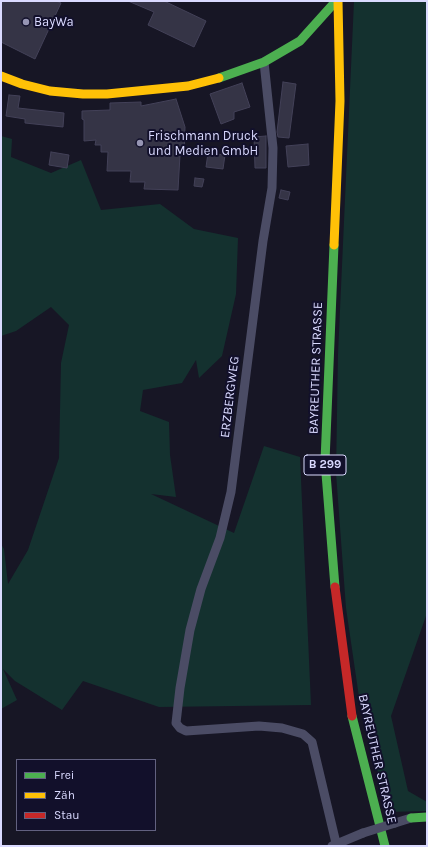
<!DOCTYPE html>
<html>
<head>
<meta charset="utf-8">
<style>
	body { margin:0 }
	#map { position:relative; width:428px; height:847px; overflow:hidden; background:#171625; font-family:Karla,sans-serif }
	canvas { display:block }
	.frame { position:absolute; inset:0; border:2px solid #dadaff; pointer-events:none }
	.legend { position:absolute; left:16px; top:759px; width:140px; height:72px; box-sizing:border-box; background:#12102b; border:1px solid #626180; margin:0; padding:5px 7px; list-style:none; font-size:12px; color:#dadaff }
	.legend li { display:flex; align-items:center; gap:8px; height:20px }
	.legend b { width:20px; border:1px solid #626180 }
</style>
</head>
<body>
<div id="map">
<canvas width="428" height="847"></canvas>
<div class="frame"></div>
<ul class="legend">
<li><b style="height:5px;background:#4caf50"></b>Frei</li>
<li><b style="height:5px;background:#ffc107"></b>Zäh</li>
<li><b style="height:5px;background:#c62828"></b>Stau</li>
</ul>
</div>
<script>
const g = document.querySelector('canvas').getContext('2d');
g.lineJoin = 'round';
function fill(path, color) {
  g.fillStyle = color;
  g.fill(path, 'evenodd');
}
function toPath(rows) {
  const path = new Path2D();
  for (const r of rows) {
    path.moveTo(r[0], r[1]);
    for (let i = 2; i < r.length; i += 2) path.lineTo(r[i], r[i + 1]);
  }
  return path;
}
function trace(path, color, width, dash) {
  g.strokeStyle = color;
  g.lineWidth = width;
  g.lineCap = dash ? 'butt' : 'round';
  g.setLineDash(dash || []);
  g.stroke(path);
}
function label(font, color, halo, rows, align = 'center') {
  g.font = font + ' Karla,sans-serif';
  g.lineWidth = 4;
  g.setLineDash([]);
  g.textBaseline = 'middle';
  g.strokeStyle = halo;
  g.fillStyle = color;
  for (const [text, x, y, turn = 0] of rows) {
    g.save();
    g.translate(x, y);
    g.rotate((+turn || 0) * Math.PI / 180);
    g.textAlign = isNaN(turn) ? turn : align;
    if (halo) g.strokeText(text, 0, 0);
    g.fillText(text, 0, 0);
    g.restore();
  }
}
const green = toPath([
	[354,1,427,1,427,613,391,716,408,791,427,802,427,811,388,812,359,697,346,608,336,473,338,354],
	[1,136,12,139,11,157,51,173,81,160,101,210,160,204,194,229,238,238,236,294,222,356,199,378,196,360,182,383,143,390,140,411,169,422,170,455,176,497,151,494,234,533,264,446,300,457,311,705,159,707,83,681,62,710,15,681,3,669,17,700,1,709,1,544,4,549,8,584,28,550,59,458,61,363,69,325,51,307,16,331,1,336]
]);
const building = toPath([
	[1,1,56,1,61,3,35,59,1,42,1,1],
	[128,1,164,1,206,21,194,47,148,25,154,12,128,1],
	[283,82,296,84,289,138,278,137,277,132,283,82],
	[242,83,250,107,234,112,234,119,221,124,210,94,242,83],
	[9,95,20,96,18,108,64,113,63,127,25,123,25,119,6,116,9,95],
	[176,99,185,127,184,155,180,155,178,190,144,189,145,182,130,182,131,171,107,171,108,152,101,152,101,145,95,145,96,140,84,141,84,120,82,119,82,111,110,110,110,103,141,102,141,106,176,99],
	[266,136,266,168,255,168,254,137,266,136],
	[308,144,309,165,288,167,286,146,308,144],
	[51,152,69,155,67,168,49,165,51,152],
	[208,153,225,155,223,169,206,167,208,153],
	[195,178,204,179,202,187,194,186,195,178],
	[281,190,290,192,288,200,279,198,281,190]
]);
const street = toPath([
	[264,62,273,148,272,188,263,241,231,492,220,538,201,589,190,630,180,688,176,723,180,728,186,731,259,726,282,728,303,734,312,742,336,843],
	[395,823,411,818],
	[332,846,363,833]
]);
const fast = toPath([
	[219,78,264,62,300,41,336,1],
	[334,245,325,461,335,587],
	[352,716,385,846],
	[411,818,427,817]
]);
const slow = toPath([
	[1,76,22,84,50,91,83,94,107,94,188,86,219,78],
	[334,245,340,101,338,1]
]);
const jam = toPath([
	[335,587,352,716]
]);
const streetBridge = toPath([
	[363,833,395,823]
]);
const markers = [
	[26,22,4,"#9695b3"],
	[140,143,4,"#9695b3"]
];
const shields = [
	[325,465,42]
];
const shieldNames = [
	["B 299",325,465]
];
const poiNames = [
	["BayWa",34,22],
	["Frischmann Druck",148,136],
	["und Medien GmbH",148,151]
];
const streetNames = [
	["BAYREUTHER STRASSE",316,368,-88],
	["ERZBERGWEG",230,397,-83],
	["BAYREUTHER STRASSE",377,759,77]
];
fill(green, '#14312f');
fill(building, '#353446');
trace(building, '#434158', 1);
trace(street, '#4b4c65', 9);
trace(fast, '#4caf50', 9);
trace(slow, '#ffc107', 9);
trace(jam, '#c62828', 9);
trace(streetBridge, '#4b4c65', 9);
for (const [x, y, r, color] of markers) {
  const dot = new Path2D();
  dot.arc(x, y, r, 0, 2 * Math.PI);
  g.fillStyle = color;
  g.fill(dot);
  trace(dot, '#12102b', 1.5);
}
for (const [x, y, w] of shields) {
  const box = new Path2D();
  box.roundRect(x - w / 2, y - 10, w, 20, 3);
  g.fillStyle = '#12102b';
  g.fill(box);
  trace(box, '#dadaff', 1);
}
label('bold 12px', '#dadaff', null, shieldNames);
label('13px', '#dadaff', '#12102b', poiNames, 'left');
label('13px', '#dadaff', '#12102b', streetNames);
</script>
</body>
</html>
